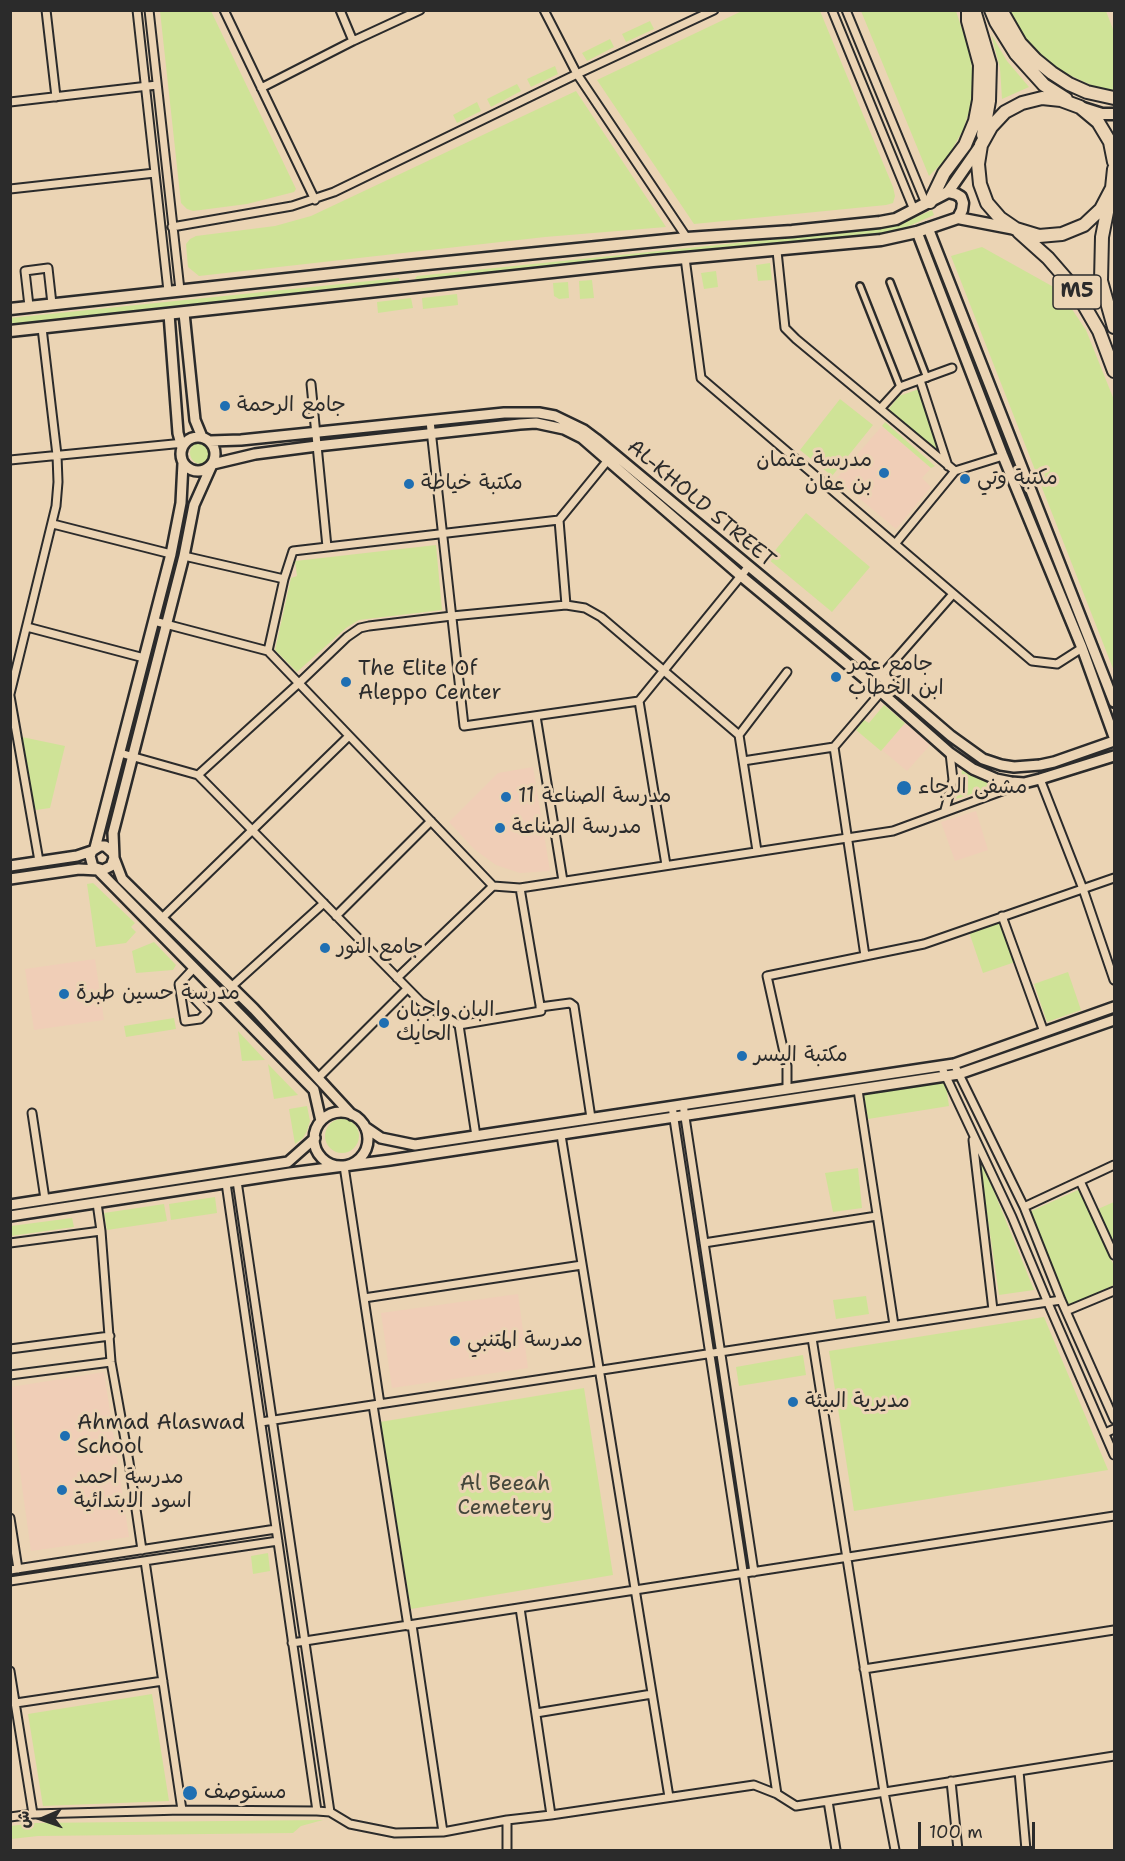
<!DOCTYPE html>
<html>
<head>
<meta charset="utf-8">
<style>
	body { margin:0 }
	#map { position:relative; width:1125px; height:1861px; overflow:hidden; background:#ebd4b4; font-family:"Shantell Sans","Playpen Sans Arabic",sans-serif }
	canvas { display:block }
	.frame { position:absolute; inset:0; border:12px solid #2b2b2b; pointer-events:none }
	.north { position:absolute; left:12px; top:1789px; width:60px; height:60px; -webkit-text-stroke:4px #ebd4b4; paint-order:stroke; rotate:268deg; font-size:16px; font-weight:700; line-height:24px; text-align:center; color:#2b2b2b }
	.north::after { content:''; display:block; margin:auto; width:21px; height:27px; background:#2b2b2b; clip-path:polygon(50% 0,100% 100%,50% 72%,0 100%) }
	.scale { position:absolute; left:918px; top:1822px; width:117px; height:27px; box-sizing:border-box; border:3px solid #2b2b2b; border-top:0; padding-left:8px; font-size:18px; line-height:21px; white-space:nowrap; color:#2b2b2b; -webkit-text-stroke:4px #ebd4b4; paint-order:stroke }
</style>
</head>
<body>
<div id="map">
<canvas width="1125" height="1861"></canvas>
<div class="frame"></div>
<div class="north">ش</div>
<div class="scale">100 m</div>
</div>
<script>
const g = document.querySelector('canvas').getContext('2d');
g.lineJoin = 'round';
function fill(path, color) {
  g.fillStyle = color;
  g.fill(path, 'evenodd');
}
function toPath(rows) {
  const path = new Path2D();
  for (const r of rows) {
    if (r.length === 3) {
      path.moveTo(r[0] + r[2], r[1]);
      path.arc(r[0], r[1], r[2], 0, 2 * Math.PI);
      continue;
    }
    path.moveTo(r[0], r[1]);
    for (let i = 2; i < r.length; i += 2) path.lineTo(r[i], r[i + 1]);
  }
  return path;
}
function trace(path, color, width, dash) {
  g.strokeStyle = color;
  g.lineWidth = width;
  g.lineCap = dash ? 'butt' : 'round';
  g.setLineDash(dash || []);
  g.stroke(path);
}
function label(font, color, halo, rows, align = 'center') {
  g.font = font + ' "Shantell Sans","Playpen Sans Arabic",sans-serif';
  g.lineWidth = 6;
  g.setLineDash([]);
  g.textBaseline = 'middle';
  g.strokeStyle = halo;
  g.fillStyle = color;
  for (const [text, x, y, turn = 0] of rows) {
    g.save();
    g.translate(x, y);
    g.rotate((+turn || 0) * Math.PI / 180);
    g.textAlign = isNaN(turn) ? turn : align;
    if (halo) g.strokeText(text, 0, 0);
    g.fillText(text, 0, 0);
    g.restore();
  }
}
const built = toPath([
	[882,426,931,468,922,478,931,487,896,529,836,479],
	[905,723,930,745,907,771,882,750],
	[533,767,550,871,520,873,496,865,474,849,449,822,498,773],
	[976,811,988,850,955,861,941,822],
	[95,959,104,1020,34,1030,25,969],
	[518,1294,528,1368,392,1388,381,1313],
	[104,1372,129,1537,31,1551,11,1407,11,1387]
]);
const green = toPath([
	[160,11,211,11,296,189,294,192,247,204,193,211,187,209,181,203],
	[742,11,820,11,893,187,895,196,893,203,886,205,694,224,597,80],
	[861,11,956,11,970,53,973,79,971,106,963,130,947,158,929,176],
	[1008,11,1106,11,1114,32,1114,92,1097,88,1061,71,1036,50,1022,35],
	[650,21,654,29,626,42,622,34],
	[991,34,1007,61,1029,87,1002,99,1000,68],
	[610,39,614,47,587,61,582,53],
	[555,66,558,74,531,87,527,79],
	[517,84,521,91,491,107,487,99],
	[576,91,666,227,545,237,199,276,188,267,186,244,190,239,196,236,275,226,311,216],
	[477,102,481,111,457,123,453,115],
	[932,210,934,215,900,230,881,233,417,282,415,279,417,276,881,228,898,225],
	[982,247,1059,290,1086,330,1114,400,1114,671,951,256],
	[770,263,772,280,758,281,756,265],
	[716,271,718,287,704,289,701,273],
	[399,278,400,284,11,324,10,318],
	[592,280,594,298,580,299,579,281],
	[568,282,569,298,559,299,554,296,553,283],
	[457,294,458,305,423,309,422,298],
	[411,298,413,308,378,313,377,302],
	[919,389,944,457,888,410,899,396],
	[840,399,873,425,832,476,800,450],
	[885,422,935,466,931,468,882,426],
	[201,453,11],
	[806,513,870,567,832,612,768,559],
	[436,545,442,610,359,620,346,628,297,672,275,650,291,578,297,576,295,561],
	[884,705,905,723,881,751,856,730,864,720,869,723],
	[22,737,65,746,50,808,36,810,33,807,20,740],
	[962,768,998,783,998,785,956,799,961,784],
	[93,883,135,923,131,927,136,932,126,943,96,947,87,884],
	[1002,921,1015,962,983,973,969,932],
	[154,942,176,965,173,970,136,973,132,951],
	[1068,972,1081,1010,1047,1022,1034,984],
	[174,1018,176,1029,126,1037,124,1026],
	[238,1031,265,1060,242,1061],
	[268,1064,298,1095,274,1099],
	[945,1079,949,1106,868,1119,864,1093],
	[307,1106,310,1121,307,1131,303,1138,295,1144,289,1109],
	[342,1136,17],
	[978,1152,1034,1290,999,1295],
	[858,1168,862,1208,833,1212,825,1173],
	[1080,1189,1114,1266,1114,1285,1069,1306,1027,1213],
	[215,1197,217,1213,171,1220,169,1204],
	[1114,1202,1114,1245,1098,1209],
	[164,1204,167,1221,107,1230,104,1213],
	[72,1218,74,1227,11,1236,11,1226],
	[866,1296,869,1314,836,1319,833,1300],
	[1044,1317,1108,1470,854,1511,829,1351],
	[803,1355,806,1375,739,1386,736,1367],
	[584,1388,613,1575,411,1609,380,1422],
	[268,1553,270,1571,253,1574,251,1556],
	[152,1694,169,1801,43,1806,28,1714],
	[323,1820,301,1826,293,1833,38,1836,11,1839,11,1826,33,1823]
]);
const pedestrian = toPath([
	[890,282,927,378],
	[860,286,900,387]
]);
const minor = toPath([
	[46,10,56,97],
	[137,10,168,291],
	[149,10,180,290],
	[224,10,315,200],
	[340,10,353,41],
	[544,10,577,74,687,238],
	[832,10,914,210],
	[846,10,926,204],
	[261,88,353,41,420,10],
	[10,102,157,85],
	[10,189,155,173],
	[172,227,292,206,334,192,577,74,714,10],
	[777,251,785,328,796,339,955,471],
	[685,258,701,378,1032,661,1057,664,1082,648],
	[29,306,25,271,48,268,52,304],
	[920,380,948,466],
	[311,384,327,547],
	[880,409,900,387,952,368],
	[430,421,464,726,639,701,749,566],
	[10,460,184,443],
	[559,520,566,605],
	[53,524,171,554],
	[895,544,955,471,1003,456],
	[184,556,284,579],
	[154,621,268,651,493,886,520,888,893,831,1021,784],
	[27,627,144,658],
	[268,651,284,579,293,551,559,520,608,460],
	[881,676,953,594],
	[10,694,56,506,58,482,57,455,42,328],
	[10,696,39,861],
	[639,701,666,865],
	[536,716,563,881],
	[739,735,787,672],
	[834,747,865,956],
	[120,753,198,775,421,1002,459,1025,541,1011,520,888],
	[743,761,834,747,881,692],
	[198,775,299,683,347,637,360,628,369,626,452,616,566,605,585,608,601,617,739,735,757,851],
	[1040,779,1083,889,1114,980],
	[945,810,953,780,950,753],
	[336,916,431,821],
	[1002,916,1044,1032],
	[161,919,349,736],
	[397,978,493,886],
	[231,987,324,903],
	[191,995,207,1012,200,1019,185,1021,179,984,194,968],
	[540,1007,570,1003,574,1006,591,1118],
	[459,1025,476,1136],
	[954,1064,1024,1207,1061,1300,1114,1419],
	[941,1066,1012,1217,1048,1303,1114,1455],
	[318,1078,407,989],
	[787,1089,787,1066,767,976,924,944,1114,878],
	[858,1090,894,1325],
	[683,1104,754,1572],
	[672,1106,777,1794],
	[32,1113,45,1199],
	[561,1135,669,1797],
	[973,1140,993,1310],
	[344,1166,380,1404],
	[237,1181,330,1812],
	[1080,1181,1114,1255],
	[226,1183,317,1811],
	[97,1203,101,1231,111,1362,129,1462,142,1550],
	[1024,1207,1114,1165],
	[10,1243,101,1231],
	[704,1243,877,1216],
	[364,1298,582,1265],
	[1066,1311,1114,1291],
	[812,1338,884,1792,895,1850],
	[10,1349,110,1336],
	[10,1375,111,1362],
	[373,1405,408,1626],
	[261,1422,1061,1300],
	[1105,1433,1114,1429],
	[10,1518,18,1569],
	[145,1561,182,1810],
	[10,1570,276,1529],
	[10,1581,278,1541],
	[520,1608,551,1815],
	[412,1625,443,1832],
	[292,1643,1114,1516],
	[864,1669,1114,1630],
	[10,1671,33,1814],
	[16,1703,163,1681],
	[536,1713,652,1694],
	[1019,1771,1026,1850],
	[951,1781,958,1850],
	[828,1801,836,1850],
	[10,1817,33,1814,182,1810,317,1811,330,1812,350,1824,395,1833,443,1832,507,1820,551,1815,754,1785,777,1794,796,1806,1114,1756],
	[507,1850,507,1820]
]);
const tertiary = toPath([
	[928,228,1114,702],
	[917,232,1003,456,1082,648,1114,737],
	[184,313,195,420,202,437],
	[169,314,178,433,182,448],
	[198,454,17],
	[210,441,241,440,504,413,539,413,555,416,584,430,596,439,881,676,951,736,983,759,1001,765,1014,767,1040,765,1054,762,1114,741],
	[213,464,255,454,317,446,520,424,536,423,564,429,582,438,741,576,881,692,950,753,973,769,996,779,1011,782,1024,783,1040,779,1114,756],
	[211,467,194,505,184,556,113,833,114,858,122,879,254,1009,352,1115],
	[95,848,171,554,181,503,183,463],
	[10,866,77,856,92,851,100,846,105,846,113,853,114,858,111,866,103,870,93,867,90,856,92,851],
	[10,879,79,869,98,870,314,1090,321,1121],
	[341,1139,27],
	[365,1127,381,1138,415,1145,954,1064,1114,1007],
	[10,1205,288,1162,315,1138],
	[10,1216,290,1173,390,1160,959,1074,1114,1020]
]);
const secondary = toPath([
	[1083,108,1102,114,1114,114],
	[948,192,956,194,961,197,963,203,962,210,958,218],
	[10,309,407,266,687,238,792,231,880,222,896,219,948,192,980,146],
	[10,331,653,261,881,240,917,232,958,218,1015,229]
]);
const trunk = toPath([
	[974,10,990,64,989,101,983,135],
	[991,10,996,22,1016,54,1044,85,1066,99],
	[1001,10,1020,43,1036,60,1052,73,1069,84,1087,92,1114,98],
	[1114,162,1110,142,1098,122,1080,107,1061,100,1042,98,1022,103,1005,112,991,127,981,145,978,164,980,184,987,203,1000,218,1016,229,1039,236,1062,234,1084,225,1101,209,1112,188,1114,169],
	[930,202,944,173,965,145,975,121,979,100,980,65,968,21,968,10],
	[1109,202,1102,237,1101,281,1114,327],
	[1019,232,1048,258,1074,288,1099,331,1114,371]
]);
const markers = [
	[225,406,6,"#1f6fb2"],
	[884,473,6,"#1f6fb2"],
	[965,479,6,"#1f6fb2"],
	[409,484,6,"#1f6fb2"],
	[836,677,6,"#1f6fb2"],
	[346,682,6,"#1f6fb2"],
	[904,788,8,"#1f6fb2"],
	[506,797,6,"#1f6fb2"],
	[500,828,6,"#1f6fb2"],
	[325,948,6,"#1f6fb2"],
	[64,994,6,"#1f6fb2"],
	[384,1023,6,"#1f6fb2"],
	[742,1056,6,"#1f6fb2"],
	[455,1341,6,"#1f6fb2"],
	[793,1402,6,"#1f6fb2"],
	[65,1436,6,"#1f6fb2"],
	[62,1490,6,"#1f6fb2"],
	[190,1793,8,"#1f6fb2"]
];
const shields = [
	[1077,292,48]
];
const shieldNames = [
	["M5",1077,292]
];
const poiNames = [
	["جامع الرحمة",237,406],
	["مدرسة عثمان",872,461,"right"],
	["بن عفان",872,485,"right"],
	["مكتبة وتي",977,479],
	["مكتبة خياطة",421,484],
	["جامع عمر",848,665],
	["ابن الخطاب",848,689],
	["The Elite Of",358,670],
	["Aleppo Center",358,694],
	["مشفى الرجاء",918,788],
	["مدرسة الصناعة 11",518,797],
	["مدرسة الصناعة",512,828],
	["جامع النور",337,948],
	["مدرسة حسين طبرة",76,994],
	["البان واجبان",396,1011],
	["الحايك",396,1035],
	["مكتبة اليسر",754,1056],
	["مدرسة المتنبي",467,1341],
	["مديرية البيئة",805,1402],
	["Ahmad Alaswad",77,1424],
	["School",77,1448],
	["مدرسة احمد",74,1478],
	["اسود الابتدائية",74,1502],
	["مستوصف",204,1793]
];
const streetNames = [
	["AL-KHOLD STREET",701,504,40]
];
const parkNames = [
	["Al Beeah",505,1485],
	["Cemetery",505,1509]
];
fill(built, '#f0ceb7');
fill(green, '#cfe397');
trace(pedestrian, '#2b2b2b', 10);
trace(minor, '#2b2b2b', 11);
trace(tertiary, '#2b2b2b', 14);
trace(secondary, '#2b2b2b', 15);
trace(trunk, '#2b2b2b', 16);
trace(pedestrian, '#ebd4b4', 5);
trace(minor, '#ebd4b4', 7);
trace(tertiary, '#ebd4b4', 9);
trace(secondary, '#ebd4b4', 10);
trace(trunk, '#ebd4b4', 12);
for (const [x, y, r, color] of markers) {
  const dot = new Path2D();
  dot.arc(x, y, r, 0, 2 * Math.PI);
  g.fillStyle = color;
  g.fill(dot);
  trace(dot, '#ebd4b4', 2);
}
for (const [x, y, w] of shields) {
  const box = new Path2D();
  box.roundRect(x - w / 2, y - 17, w, 34, 4.5);
  g.fillStyle = '#ebd4b4';
  g.fill(box);
  trace(box, '#2b2b2b', 1.5);
}
label('bold 20px', '#2b2b2b', null, shieldNames);
label('21px', '#2b2b2b', '#ebd4b4', poiNames, 'left');
label('21px', '#2b2b2b', '#ebd4b4', streetNames);
label('21px', '#44473b', '#ebd4b4', parkNames);
</script>
</body>
</html>
